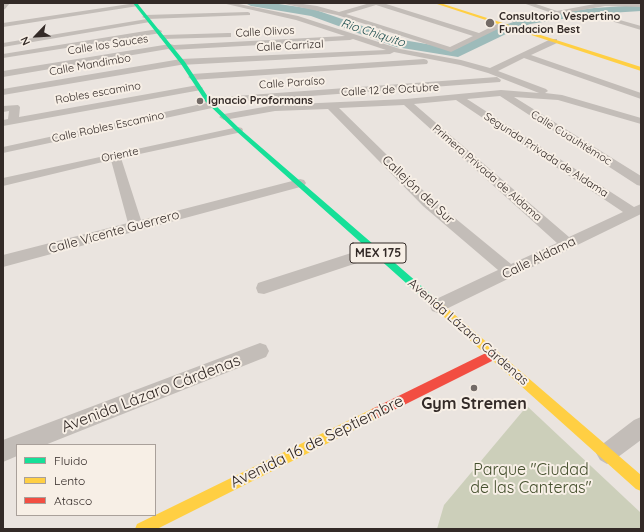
<!DOCTYPE html>
<html>
<head>
<meta charset="utf-8">
<style>
	body { margin:0 }
	#map { position:relative; width:644px; height:532px; overflow:hidden; background:#eae4df; font-family:Quicksand,sans-serif }
	canvas { display:block }
	.frame { position:absolute; inset:0; border:4px solid #332a27; pointer-events:none }
	.legend { position:absolute; left:16px; top:444px; width:140px; height:72px; box-sizing:border-box; background:#f7efe6; border:1px solid #a9a09a; margin:0; padding:5px 7px; list-style:none; font-size:12px; color:#332a27 }
	.legend li { display:flex; align-items:center; gap:8px; height:20px }
	.legend b { width:20px; border:1px solid #a9a09a }
	.north { position:absolute; left:16px; top:16px; width:40px; height:40px; -webkit-text-stroke:3px #f7efe6; paint-order:stroke; rotate:245deg; font-size:11px; font-weight:700; line-height:16px; text-align:center; color:#332a27 }
	.north::after { content:''; display:block; margin:auto; width:14px; height:18px; background:#332a27; clip-path:polygon(50% 0,100% 100%,50% 72%,0 100%) }
</style>
</head>
<body>
<div id="map">
<canvas width="644" height="532"></canvas>
<div class="frame"></div>
<ul class="legend">
<li><b style="height:5px;background:#16e098"></b>Fluido</li>
<li><b style="height:5px;background:#ffcf43"></b>Lento</li>
<li><b style="height:5px;background:#f24e42"></b>Atasco</li>
</ul>
<div class="north">N</div>
</div>
<script>
const g = document.querySelector('canvas').getContext('2d');
g.lineJoin = 'round';
function fill(path, color) {
  g.fillStyle = color;
  g.fill(path, 'evenodd');
}
function toPath(rows) {
  const path = new Path2D();
  for (const r of rows) {
    path.moveTo(r[0], r[1]);
    for (let i = 2; i < r.length; i += 2) path.lineTo(r[i], r[i + 1]);
  }
  return path;
}
function trace(path, color, width, dash) {
  g.strokeStyle = color;
  g.lineWidth = width;
  g.lineCap = dash ? 'butt' : 'round';
  g.setLineDash(dash || []);
  g.stroke(path);
}
function label(font, color, halo, rows, align = 'center') {
  g.font = font + ' Quicksand,sans-serif';
  g.lineWidth = 4;
  g.setLineDash([]);
  g.textBaseline = 'middle';
  g.strokeStyle = halo;
  g.fillStyle = color;
  for (const [text, x, y, turn = 0] of rows) {
    g.save();
    g.translate(x, y);
    g.rotate((+turn || 0) * Math.PI / 180);
    g.textAlign = isNaN(turn) ? turn : align;
    if (halo) g.strokeText(text, 0, 0);
    g.fillText(text, 0, 0);
    g.restore();
  }
}
const green = toPath([
	[527,406,641,513,641,529,437,529,444,505]
]);
const river = toPath([
	[245,3,272,3,313,9,403,40,456,49,496,28,528,17,594,8,641,5,641,11,594,14,530,24,506,34,458,57,396,47,311,16,251,6,245,3]
]);
const street = toPath([
	[4,3,10,3,5,9,3,10,4,3],
	[136,3,139,5,138,6,3,27,3,23,136,3],
	[222,3,234,3,298,16,400,49,461,60,490,68,551,39,557,39,557,43,531,55,641,93,641,99,524,58,498,71,546,89,548,91,545,93,562,95,641,118,641,124,558,100,514,97,641,176,641,186,637,185,500,96,467,99,634,207,641,204,641,214,438,313,432,311,430,306,432,301,498,270,423,206,328,109,275,111,224,120,219,117,224,114,275,105,406,99,501,90,539,93,488,73,460,65,394,52,390,54,180,65,3,95,3,89,181,59,386,50,353,39,350,40,171,50,168,49,3,77,3,71,170,44,174,45,345,36,296,20,222,3],
	[456,100,623,212,569,237,414,104,456,100],
	[404,105,557,243,511,264,433,200,339,108,404,105],
	[280,3,296,3,317,6,339,12,370,3,383,3,479,33,499,23,505,23,506,25,451,52,337,15,280,3],
	[376,5,473,36,450,47,346,14,376,5],
	[523,3,533,3,557,11,600,3,641,3,641,7,605,6,512,22,512,20,549,12,523,3],
	[248,12,250,13,250,15,148,19,152,21,150,22,3,47,3,43,147,19,142,17,145,15,248,12],
	[591,13,595,13,641,26,641,30,591,15,591,13],
	[158,29,162,31,161,33,3,58,3,54,158,29],
	[228,33,231,33,231,37,163,39,159,37,163,35,228,33],
	[424,59,427,60,428,62,427,64,192,80,188,77,192,74,424,59],
	[497,77,501,80,500,82,216,103,217,105,215,107,212,108,3,153,3,147,206,103,203,101,208,98,497,77],
	[198,85,203,88,201,90,3,126,3,120,8,119,9,111,3,112,3,106,18,105,20,107,19,117,198,85],
	[238,127,242,128,243,130,242,132,121,158,141,220,300,179,304,180,306,183,304,186,3,267,3,255,128,223,111,160,3,186,3,178,238,127],
	[376,245,381,247,383,251,381,255,264,294,258,293,256,288,258,283,376,245],
	[260,343,266,345,269,351,266,357,45,445,17,445,17,456,3,462,3,440,260,343],
	[641,417,641,440,614,460,607,464,600,460,596,453,600,446,634,420,641,417]
]);
const fast = toPath([
	[133,3,137,3,185,62,210,100,240,129,440,302,442,305,440,308,437,309,434,308,236,131,206,102,181,64,133,3]
]);
const slow = toPath([
	[434,3,440,3,641,67,641,71,434,3],
	[437,301,440,302,641,475,641,491,636,489,434,308,432,305,434,302,437,301],
	[376,407,380,409,382,413,380,417,157,529,135,529,137,524,376,407]
]);
const jam = toPath([
	[492,350,496,351,497,355,496,359,376,419,372,417,370,413,372,409,492,350]
]);
const markers = [
	[490,23,5,"#736b67"],
	[200,101,4,"#736b67"],
	[474,388,4,"#736b67"]
];
const farPoinames = [
	["Consultorio Vespertino",499,17],
	["Fundacion Best",499,30],
	["Ignacio Proformans",208,101]
];
const farStreetnames = [
	["Calle Olivos",265,32,-3],
	["Calle los Sauces",108,45,-9],
	["Calle Carrizal",290,46,-3],
	["Calle Mandimbo",90,65,-10],
	["Calle Paraíso",292,83,-4],
	["Calle 12 de Octubre",390,90,-3],
	["Robles escamino",98,93,-10],
	["Calle Robles Escamino",108,127,-12],
	["Calle Cuauhtémoc",571,138,32],
	["Oriente",120,155,-12],
	["Segunda Privada de Aldama",546,155,33],
	["Primera Privada de Aldama",487,173,41]
];
const farWaternames = [
	["Rio Chiquito",373,33,18]
];
const shields = [
	[378,253,56]
];
const shieldNames = [
	["MEX 175",378,253]
];
const streetNames = [
	["Callejón del Sur",418,190,43],
	["Calle Vicente Guerrero",114,232,-15],
	["Calle Aldama",539,258,-26],
	["Avenida Lázaro Cárdenas",468,332,41]
];
const nearStreetnames = [
	["Avenida Lázaro Cárdenas",151,394,-21],
	["Avenida 16 de Septiembre",317,442,-26]
];
const nearPoinames = [
	["Gym Stremen",474,404]
];
const nearParknames = [
	["Parque \"Ciudad",531,470],
	["de las Canteras\"",531,488]
];
fill(green, '#cccfba');
fill(river, '#9dbbba');
fill(street, '#c3bdb8');
fill(fast, '#16e098');
fill(slow, '#ffcf43');
fill(jam, '#f24e42');
for (const [x, y, r, color] of markers) {
  const dot = new Path2D();
  dot.arc(x, y, r, 0, 2 * Math.PI);
  g.fillStyle = color;
  g.fill(dot);
  trace(dot, '#f7efe6', 1.5);
}
label('bold 11px', '#332a27', '#f7efe6', farPoinames, 'left');
label('11px', '#332a27', '#f7efe6', farStreetnames);
label('italic 12px', '#205051', '#f7efe6', farWaternames);
for (const [x, y, w] of shields) {
  const box = new Path2D();
  box.roundRect(x - w / 2, y - 10, w, 20, 3);
  g.fillStyle = '#f7efe6';
  g.fill(box);
  trace(box, '#332a27', 1);
}
label('bold 12px', '#332a27', null, shieldNames);
label('13px', '#332a27', '#f7efe6', streetNames);
label('16px', '#332a27', '#f7efe6', nearStreetnames);
label('bold 16px', '#332a27', '#f7efe6', nearPoinames);
label('16px', '#444f2d', '#f7efe6', nearParknames);
</script>
</body>
</html>
